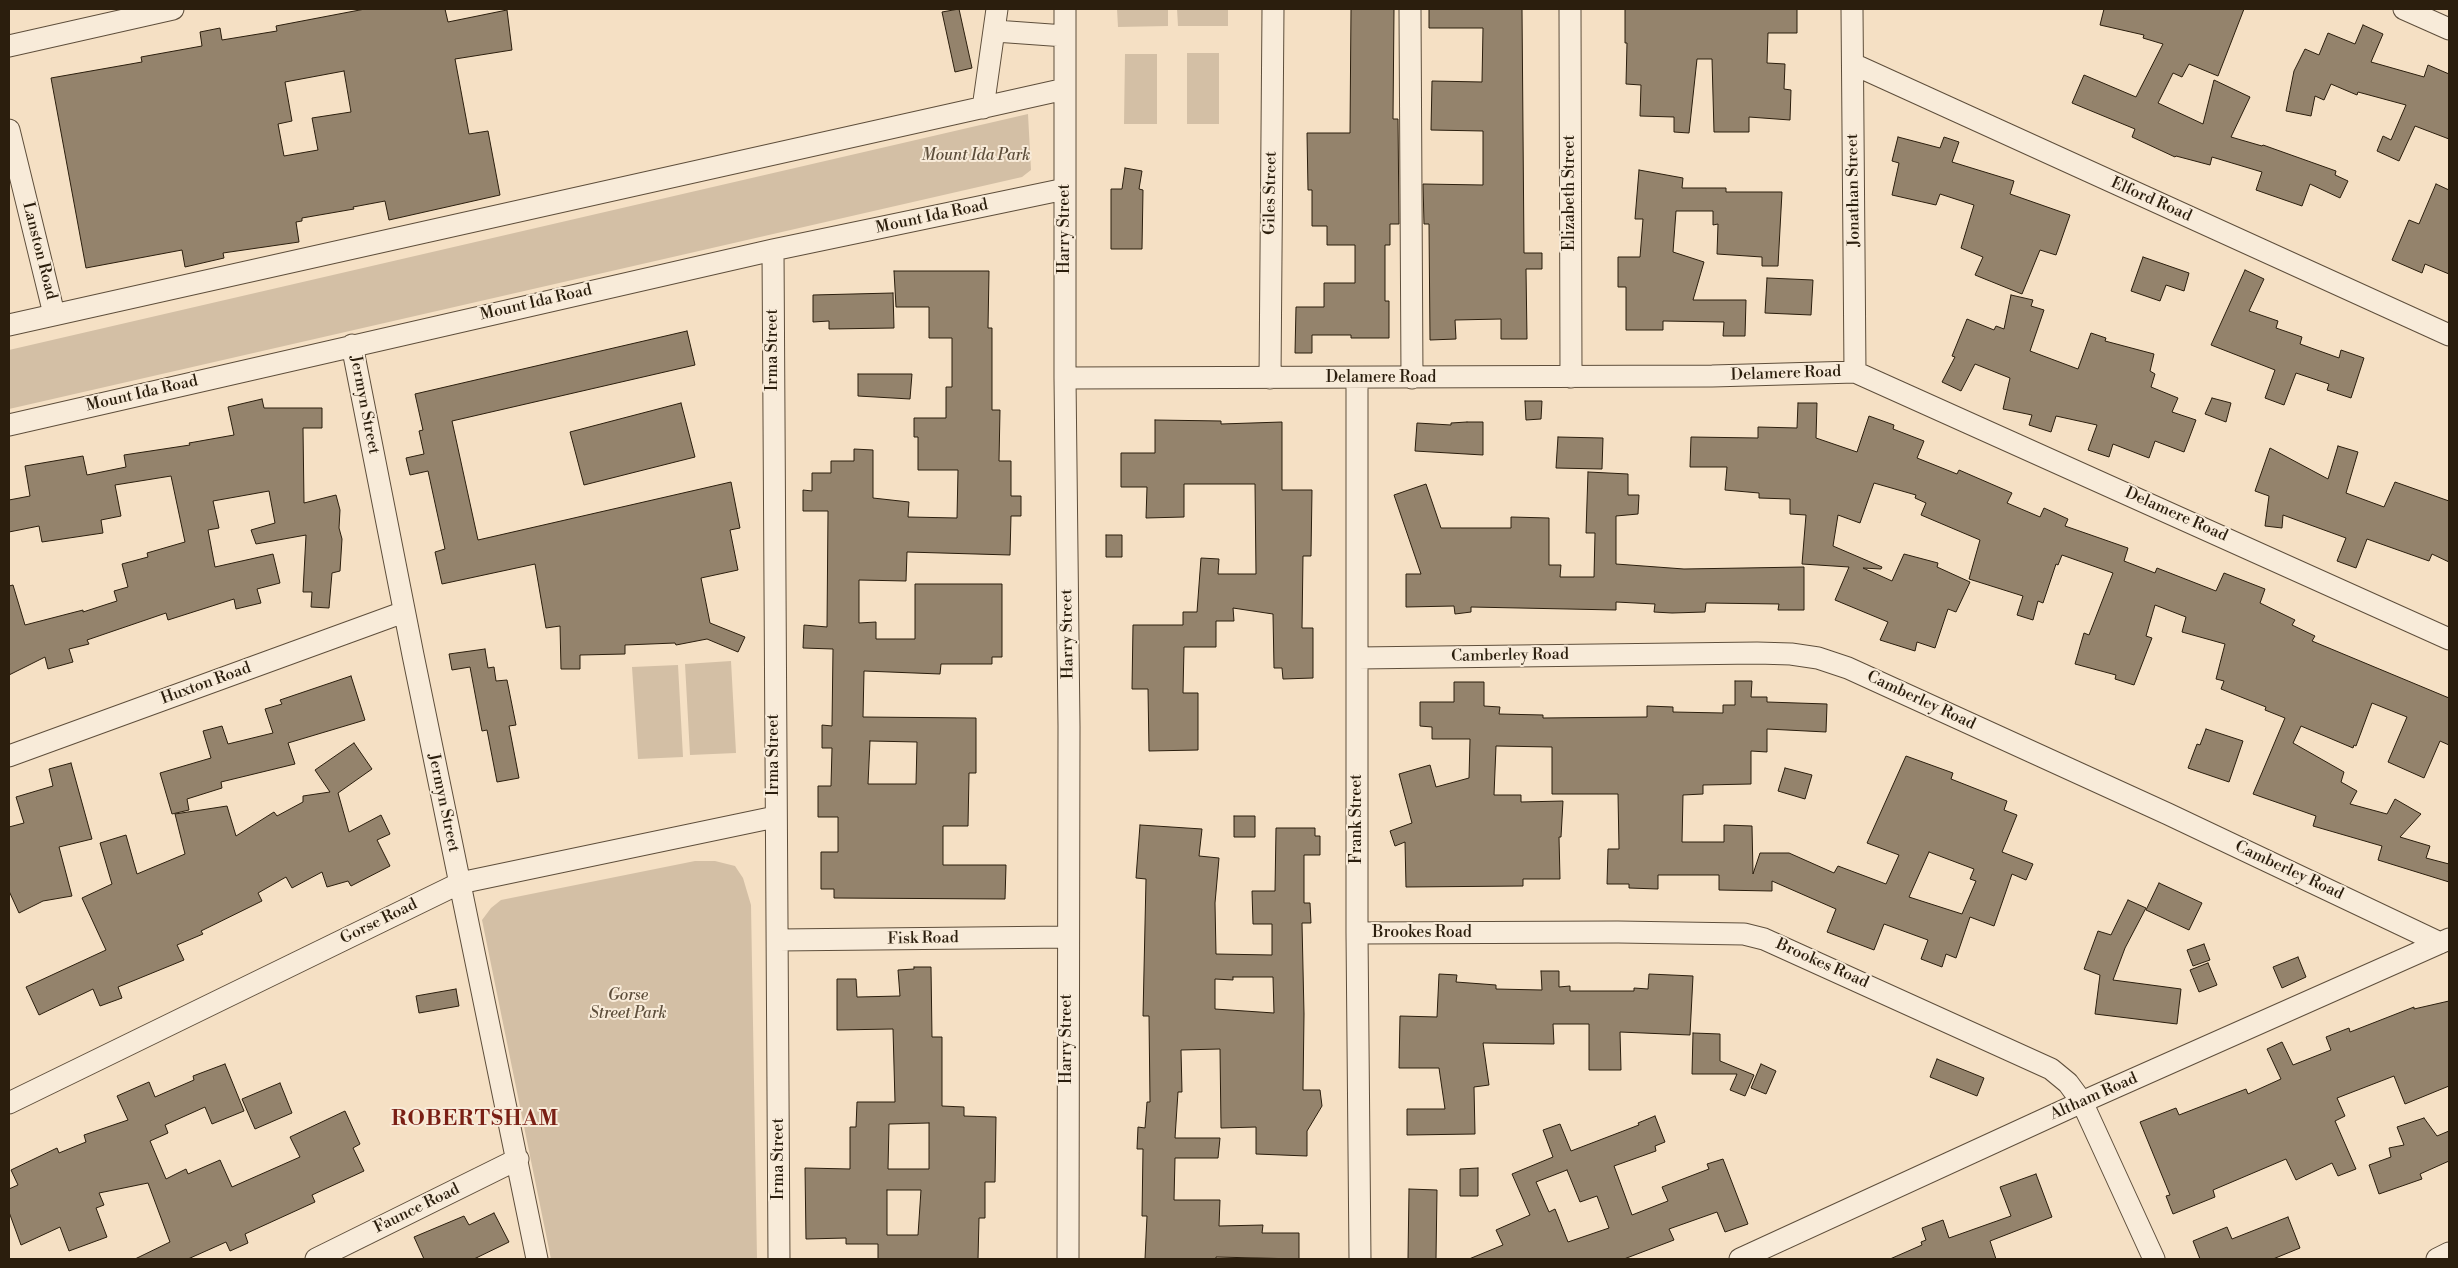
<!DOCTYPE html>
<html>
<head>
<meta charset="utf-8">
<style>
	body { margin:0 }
	#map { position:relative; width:2458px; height:1268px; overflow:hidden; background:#f5e0c4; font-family:"Libre Bodoni",serif }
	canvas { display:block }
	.frame { position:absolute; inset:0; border:10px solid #2b1e0d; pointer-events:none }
</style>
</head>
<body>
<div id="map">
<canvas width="2458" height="1268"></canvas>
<div class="frame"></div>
</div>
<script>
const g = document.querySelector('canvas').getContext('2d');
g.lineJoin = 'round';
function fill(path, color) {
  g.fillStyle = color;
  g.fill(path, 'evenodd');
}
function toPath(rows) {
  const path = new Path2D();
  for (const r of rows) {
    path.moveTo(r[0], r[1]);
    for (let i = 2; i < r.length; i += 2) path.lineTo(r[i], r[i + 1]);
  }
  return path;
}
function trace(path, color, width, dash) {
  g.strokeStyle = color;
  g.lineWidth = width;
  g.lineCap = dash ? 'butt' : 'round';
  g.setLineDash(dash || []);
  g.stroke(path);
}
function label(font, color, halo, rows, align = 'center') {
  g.font = font + ' "Libre Bodoni",serif';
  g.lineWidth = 4;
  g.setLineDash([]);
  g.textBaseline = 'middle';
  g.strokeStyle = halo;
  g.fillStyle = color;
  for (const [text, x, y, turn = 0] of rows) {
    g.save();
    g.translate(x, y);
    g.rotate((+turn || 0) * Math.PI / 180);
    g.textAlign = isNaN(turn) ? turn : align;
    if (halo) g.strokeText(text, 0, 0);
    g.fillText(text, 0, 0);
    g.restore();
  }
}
const green = toPath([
	[1117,9,1168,9,1168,26,1118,27],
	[1177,9,1228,9,1228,26,1178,26],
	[1187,53,1219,53,1219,124,1187,124],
	[1125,54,1157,54,1157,124,1124,124],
	[1028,114,1031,170,1022,177,9,409,9,350],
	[731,661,736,753,690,755,685,664],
	[678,665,683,757,638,759,632,667],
	[695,861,715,861,735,866,743,878,751,905,757,1259,551,1259,482,920,491,908,501,900]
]);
const building = toPath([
	[365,9,445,9,448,22,507,10,512,50,455,59,469,134,488,131,500,195,389,220,385,201,353,207,354,209,302,218,302,221,296,222,299,242,223,253,224,258,185,267,182,250,86,268,51,78,142,62,141,57,202,46,200,32,220,28,222,40,277,31,276,26,365,9],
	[344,71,351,112,312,118,318,150,284,156,278,124,292,121,285,82,344,71],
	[959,9,972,68,955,72,942,12,959,9],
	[1351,9,1394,9,1393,119,1398,119,1399,224,1390,224,1390,245,1385,245,1385,301,1389,301,1389,338,1351,338,1351,335,1312,335,1312,353,1295,353,1296,307,1324,307,1324,283,1355,283,1355,245,1327,245,1327,226,1312,226,1312,190,1308,190,1307,133,1350,133,1351,9],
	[1429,9,1522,9,1524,253,1542,253,1542,269,1526,269,1527,339,1501,339,1501,319,1455,320,1456,339,1430,340,1429,224,1424,224,1423,184,1483,185,1483,131,1431,130,1432,81,1482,82,1483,28,1429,28,1429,9],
	[1625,9,1797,9,1797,33,1768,33,1767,63,1785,64,1784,89,1791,90,1790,120,1749,117,1749,132,1714,132,1712,59,1697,59,1689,133,1674,132,1674,117,1640,116,1641,85,1626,84,1627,43,1625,43,1625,9],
	[2104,9,2244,9,2218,76,2189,64,2182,77,2173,73,2158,103,2203,124,2214,80,2250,97,2231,137,2262,146,2263,145,2336,171,2335,175,2348,181,2340,198,2310,184,2302,206,2256,190,2262,172,2212,157,2210,165,2176,156,2175,157,2132,137,2135,129,2072,103,2084,75,2136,97,2163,44,2143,38,2144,35,2100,25,2104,9],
	[2363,25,2383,34,2371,62,2424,77,2428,65,2449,74,2449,139,2415,126,2399,161,2377,151,2383,136,2391,140,2406,105,2358,92,2357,95,2331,84,2324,100,2315,96,2311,116,2286,111,2294,71,2305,49,2319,55,2328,33,2355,44,2363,25],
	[1898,137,1940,148,1944,137,1959,142,1952,162,2014,181,2010,194,2070,215,2056,255,2040,250,2022,294,1975,275,1983,257,1961,248,1974,205,1940,194,1936,205,1892,195,1899,163,1892,161,1898,137],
	[1125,168,1142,171,1139,189,1143,190,1142,249,1111,249,1111,189,1122,189,1125,168],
	[1639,170,1683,178,1682,188,1726,188,1726,192,1782,192,1778,266,1762,266,1762,257,1717,254,1718,224,1713,225,1713,211,1676,211,1673,252,1704,262,1693,300,1746,300,1745,336,1723,336,1724,322,1663,321,1663,330,1626,330,1626,287,1618,287,1618,257,1640,257,1643,219,1635,219,1639,170],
	[2436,184,2449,190,2449,274,2425,264,2422,273,2392,260,2409,220,2419,224,2436,184],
	[2143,257,2189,273,2184,291,2166,285,2160,301,2131,291,2143,257],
	[2245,270,2264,279,2249,311,2278,321,2276,328,2302,337,2300,344,2339,358,2341,350,2364,358,2351,398,2327,390,2329,384,2296,373,2284,405,2265,398,2275,370,2211,345,2245,270],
	[894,271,989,271,988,328,992,328,992,410,1000,410,999,461,1011,461,1011,496,1021,496,1021,516,1011,516,1010,555,907,552,906,581,859,580,859,623,876,622,876,639,915,639,915,584,1002,584,1002,657,992,657,992,664,941,664,940,674,864,671,863,717,976,718,976,773,969,773,968,826,943,826,943,865,1006,865,1005,899,834,898,834,889,821,889,821,852,838,852,838,817,818,817,818,786,831,786,832,748,822,748,822,725,832,726,833,649,803,648,804,625,827,627,828,511,803,511,803,490,812,491,812,473,831,473,831,461,854,461,854,449,873,450,873,498,909,502,908,517,957,518,958,470,918,470,918,437,914,437,914,418,946,418,946,387,952,387,952,338,929,338,929,307,896,307,894,271],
	[870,741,917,742,916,784,868,784,870,741],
	[1767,278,1813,280,1811,315,1765,313,1767,278],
	[893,293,894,328,829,329,829,321,813,322,813,295,893,293],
	[2011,295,2033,300,2031,306,2044,310,2030,351,2078,369,2091,333,2106,338,2105,341,2154,354,2150,371,2155,374,2151,387,2178,398,2172,412,2196,420,2184,452,2155,441,2149,458,2113,444,2109,457,2088,450,2097,425,2056,416,2051,432,2029,425,2032,415,2003,409,2010,378,1975,364,1961,391,1942,382,1955,357,1952,356,1967,319,1994,330,1996,326,2004,329,2011,295],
	[687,331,695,365,452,421,478,540,731,482,740,528,730,530,738,570,701,578,710,623,745,637,738,652,707,639,676,645,675,643,625,645,625,654,580,655,580,669,561,669,560,626,546,628,535,564,442,584,435,552,445,549,428,471,410,475,406,458,424,454,419,431,423,430,415,394,687,331],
	[858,374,912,374,910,399,858,396,858,374],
	[2212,398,2231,403,2226,422,2205,414,2212,398],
	[262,399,264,408,322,408,322,428,303,428,304,503,336,495,340,510,339,528,342,539,340,571,332,573,329,608,311,607,312,592,303,592,306,535,256,544,251,530,275,523,269,491,213,501,219,528,208,530,215,567,273,554,280,583,257,589,261,603,236,609,234,599,168,620,166,613,87,640,89,644,69,649,73,662,48,669,45,657,9,675,9,586,13,585,25,625,83,610,83,612,117,601,114,591,128,587,122,564,148,557,147,553,185,542,171,476,115,485,121,516,101,520,103,533,42,542,39,526,9,532,9,500,30,496,25,466,83,456,87,475,126,467,124,455,190,445,189,443,234,435,228,407,262,399],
	[1525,401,1542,401,1541,419,1526,420,1525,401],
	[681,403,695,457,584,485,570,432,681,403],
	[1798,403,1817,403,1816,438,1857,452,1869,416,1894,425,1893,429,1924,441,1917,458,1957,474,1959,470,2012,493,2007,503,2040,517,2044,508,2068,519,2065,526,2128,548,2124,561,2155,573,2157,568,2216,591,2224,573,2265,589,2260,603,2295,620,2292,625,2315,636,2312,641,2449,698,2449,745,2440,741,2424,778,2388,762,2407,717,2372,703,2356,746,2354,745,2353,748,2301,726,2293,743,2344,772,2341,782,2357,791,2350,804,2387,814,2395,799,2421,814,2400,837,2430,846,2426,858,2449,864,2449,882,2378,860,2382,846,2313,826,2316,816,2253,794,2285,718,2265,710,2266,707,2221,689,2224,681,2216,679,2225,644,2182,632,2186,617,2155,605,2146,636,2152,638,2134,685,2115,679,2116,675,2075,664,2084,633,2089,635,2113,573,2062,555,2058,565,2056,564,2043,603,2038,601,2033,620,2017,615,2023,596,1969,579,1980,540,1921,515,1926,503,1915,498,1916,495,1874,483,1860,523,1838,515,1833,546,1882,567,1881,569,1863,568,1892,581,1904,554,1938,563,1937,567,1970,582,1956,612,1948,609,1935,648,1917,642,1915,651,1880,640,1888,622,1835,600,1849,567,1802,564,1806,515,1790,514,1790,499,1759,498,1759,493,1725,490,1727,467,1690,467,1691,437,1758,438,1758,427,1797,428,1798,403],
	[1155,420,1221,421,1221,424,1282,422,1282,490,1312,490,1311,556,1303,556,1302,628,1313,628,1313,678,1283,679,1282,668,1274,668,1273,614,1233,608,1234,621,1216,621,1216,647,1184,647,1183,693,1198,693,1198,750,1149,751,1148,689,1132,689,1133,625,1183,625,1183,612,1197,612,1201,558,1219,559,1218,574,1256,574,1255,484,1184,484,1184,517,1146,518,1147,487,1121,487,1121,453,1155,453,1155,420],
	[1467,422,1483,422,1483,455,1415,451,1417,423,1451,425,1451,423,1467,422],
	[1558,437,1603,438,1602,469,1556,468,1558,437],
	[2338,446,2358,452,2346,493,2384,507,2395,482,2449,501,2449,562,2432,554,2429,561,2367,539,2356,568,2337,561,2346,538,2283,515,2282,528,2265,526,2269,496,2255,491,2270,448,2328,479,2338,446],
	[1588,472,1628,474,1628,495,1639,495,1638,514,1616,516,1616,564,1684,569,1804,567,1804,610,1778,610,1779,604,1706,603,1705,612,1672,613,1654,612,1655,604,1616,602,1616,610,1471,607,1471,612,1455,614,1454,606,1406,607,1406,574,1421,574,1394,495,1426,484,1441,528,1511,528,1511,517,1549,518,1549,565,1561,565,1560,577,1594,577,1595,533,1586,533,1588,472],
	[1106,535,1122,535,1122,557,1106,557,1106,535],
	[485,649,488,668,494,667,496,681,507,680,516,725,509,726,519,778,497,782,487,730,482,731,470,667,452,670,449,654,485,649],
	[351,676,365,720,288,743,295,764,221,782,222,788,187,799,189,810,172,814,160,773,211,758,203,731,222,726,228,744,273,733,265,709,282,704,280,700,351,676],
	[1735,681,1752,681,1751,697,1767,697,1767,702,1827,704,1826,732,1767,729,1767,752,1751,751,1751,784,1703,785,1703,794,1683,795,1682,842,1724,842,1724,825,1752,826,1753,874,1760,853,1789,853,1834,873,1838,866,1886,884,1899,855,1867,843,1906,756,1953,773,1951,779,2007,801,2004,810,2017,815,2002,852,2033,864,2026,880,2012,874,1994,926,1970,917,1956,958,1946,954,1942,967,1921,959,1928,940,1884,924,1874,950,1827,932,1836,909,1772,881,1772,891,1719,890,1719,875,1658,875,1658,889,1629,888,1629,884,1607,884,1608,849,1619,849,1618,794,1552,794,1552,747,1496,746,1494,795,1521,795,1521,802,1563,801,1561,837,1559,837,1560,879,1523,879,1523,886,1406,887,1405,842,1395,846,1390,831,1412,823,1399,774,1430,765,1436,787,1469,778,1470,739,1432,739,1432,727,1420,726,1420,702,1454,702,1454,682,1484,682,1484,706,1500,707,1499,714,1543,715,1543,718,1647,717,1647,706,1673,707,1673,712,1723,713,1723,705,1735,705,1735,681],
	[1929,852,1974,869,1970,879,1976,881,1962,914,1909,897,1929,852],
	[2206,729,2243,741,2229,782,2188,768,2197,744,2200,745,2206,729],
	[354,743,372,769,338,793,349,832,381,815,390,834,377,840,390,866,351,886,348,881,327,887,322,872,292,888,286,877,258,893,262,901,201,931,203,934,177,945,184,960,118,987,122,998,100,1006,93,989,39,1015,26,987,106,950,82,898,112,884,100,843,126,835,137,874,185,854,175,814,227,806,236,836,274,812,277,816,303,802,303,796,330,792,315,770,354,743],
	[71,763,92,839,59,847,72,896,43,901,19,913,9,891,9,827,24,823,16,797,53,786,49,769,71,763],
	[1785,768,1812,775,1805,799,1778,791,1785,768],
	[1234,816,1255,816,1255,837,1234,837,1234,816],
	[1140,825,1202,829,1199,856,1219,858,1215,903,1216,954,1272,955,1272,924,1253,924,1252,891,1275,891,1276,828,1315,828,1315,836,1320,836,1320,855,1304,855,1304,903,1310,903,1311,923,1302,923,1304,1014,1303,1090,1320,1090,1322,1106,1307,1131,1307,1156,1256,1154,1256,1127,1221,1128,1220,1049,1181,1050,1182,1092,1178,1092,1175,1138,1220,1138,1218,1158,1175,1158,1174,1200,1220,1200,1219,1226,1263,1225,1262,1233,1299,1233,1299,1259,1216,1257,1216,1259,1145,1259,1147,1216,1142,1216,1143,1149,1137,1149,1138,1127,1145,1128,1147,1102,1150,1102,1149,1016,1143,1016,1146,879,1136,878,1140,825],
	[1233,977,1273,977,1274,1013,1215,1009,1215,979,1233,980,1233,977],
	[2159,883,2202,903,2189,930,2146,910,2159,883],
	[2128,900,2146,908,2125,948,2113,980,2181,989,2177,1024,2095,1014,2100,975,2084,969,2098,931,2111,935,2128,900],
	[2204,944,2210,960,2193,966,2187,950,2204,944],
	[2298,957,2306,977,2282,988,2273,967,2298,957],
	[2208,963,2217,985,2199,992,2190,970,2208,963],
	[914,967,931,967,932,1037,942,1037,942,1106,964,1107,964,1116,996,1117,995,1182,985,1182,985,1218,979,1218,978,1259,878,1259,878,1244,846,1244,846,1238,806,1239,805,1168,850,1169,850,1127,856,1127,857,1102,895,1102,893,1029,837,1030,837,979,856,979,857,997,900,996,898,970,914,969,914,967],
	[929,1123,929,1169,888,1169,889,1124,929,1123],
	[887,1190,921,1190,918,1235,887,1235,887,1190],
	[1541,971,1559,971,1559,987,1570,986,1570,991,1634,991,1634,988,1648,989,1649,974,1693,976,1690,1035,1620,1032,1621,1070,1589,1070,1589,1024,1553,1024,1554,1044,1483,1043,1489,1085,1474,1087,1475,1134,1407,1135,1407,1109,1445,1109,1439,1068,1399,1068,1400,1016,1437,1017,1439,974,1457,975,1456,982,1496,985,1496,989,1542,990,1541,971],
	[456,989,459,1006,419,1013,416,996,456,989],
	[2449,1001,2449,1086,2405,1104,2394,1076,2337,1098,2345,1116,2335,1121,2356,1169,2338,1176,2332,1163,2296,1180,2286,1159,2213,1190,2215,1197,2173,1214,2166,1196,2170,1195,2140,1122,2176,1108,2179,1115,2246,1089,2248,1094,2281,1079,2267,1049,2282,1042,2293,1065,2331,1050,2326,1037,2349,1028,2350,1032,2414,1007,2414,1009,2449,1001],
	[1693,1033,1720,1034,1720,1061,1754,1075,1745,1096,1730,1090,1737,1074,1692,1074,1693,1033],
	[1937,1059,1984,1078,1977,1096,1930,1077,1937,1059],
	[225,1064,244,1111,212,1124,205,1107,165,1125,168,1133,150,1141,166,1179,186,1169,188,1174,220,1160,232,1187,300,1157,290,1137,345,1111,360,1144,353,1148,364,1171,312,1195,315,1202,245,1234,248,1243,230,1251,226,1242,188,1259,135,1259,170,1242,148,1183,99,1193,104,1205,96,1208,107,1237,69,1251,60,1227,21,1245,9,1212,9,1189,18,1185,11,1170,57,1148,59,1153,86,1142,84,1135,128,1120,117,1096,149,1082,155,1097,194,1080,193,1076,225,1064],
	[1761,1064,1776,1071,1766,1094,1751,1088,1761,1064],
	[280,1083,292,1113,255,1129,242,1099,280,1083],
	[1655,1116,1665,1142,1655,1146,1656,1151,1614,1166,1632,1215,1668,1201,1662,1187,1709,1169,1707,1164,1723,1159,1748,1224,1725,1232,1717,1212,1669,1229,1674,1240,1624,1259,1469,1259,1503,1245,1496,1230,1530,1215,1512,1174,1553,1157,1543,1130,1560,1124,1571,1151,1639,1125,1638,1123,1655,1116],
	[1567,1170,1580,1202,1597,1196,1609,1228,1568,1242,1555,1209,1549,1212,1536,1182,1567,1170],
	[2424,1118,2437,1136,2449,1131,2449,1161,2420,1174,2422,1179,2379,1194,2369,1165,2391,1157,2389,1148,2404,1145,2397,1127,2424,1118],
	[1478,1168,1478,1196,1460,1196,1460,1169,1478,1168],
	[2036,1174,2052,1217,1990,1241,1996,1259,1890,1259,1922,1245,1921,1242,1926,1240,1922,1228,1943,1220,1949,1238,2011,1216,2000,1187,2036,1174],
	[1409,1189,1437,1190,1436,1259,1408,1259,1409,1189],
	[494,1213,509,1242,474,1259,424,1259,414,1237,464,1216,469,1225,494,1213],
	[2288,1217,2300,1248,2273,1259,2200,1259,2193,1241,2227,1227,2232,1239,2288,1217]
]);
const minor = toPath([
	[1065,9,1065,378,1069,726,1068,1259],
	[1410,9,1412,378],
	[1570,9,1571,377],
	[1852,9,1855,372],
	[2404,9,2449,29],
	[995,31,1065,36],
	[9,46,173,9],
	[1853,64,2449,335],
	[983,108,997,9],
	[9,130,54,314],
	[773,250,779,1259],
	[9,325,1065,89],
	[352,345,413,655,537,1259],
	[1065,378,1712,376,1855,372,2449,639],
	[1270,378,1273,9],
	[1357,379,1357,933,1360,1259],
	[9,425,773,250,1065,189],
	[1358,658,1757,653,1791,654,1818,658,1848,668,2168,814,2440,943],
	[9,756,404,612],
	[1357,933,1618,932,1744,934,1764,939,2051,1069,2068,1083,2082,1102,2154,1259],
	[779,940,1067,937],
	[9,1103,460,883,775,817],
	[316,1259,518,1159],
	[1740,1259,2082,1102,2449,939],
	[2437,1259,2449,1253]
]);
const parkNames = [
	["Mount Ida Park",976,156],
	["Gorse",628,996],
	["Street Park",628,1014]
];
const streetNames = [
	["Jonathan Street",1854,190,-91],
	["Giles Street",1271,193,-89],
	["Elizabeth Street",1570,193,-90],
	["Elford Road",2151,200,24],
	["Mount Ida Road",932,217,-12],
	["Harry Street",1065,229,-90],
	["Lanston Road",39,251,76],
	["Mount Ida Road",536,303,-13],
	["Irma Street",773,350,-90],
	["Delamere Road",1786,374,-2],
	["Delamere Road",1381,378],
	["Mount Ida Road",142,394,-13],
	["Jermyn Street",364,405,79],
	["Delamere Road",2176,515,24],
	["Harry Street",1068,634,-91],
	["Camberley Road",1510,656,-1],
	["Huxton Road",206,684,-20],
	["Camberley Road",1921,701,25],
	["Irma Street",774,755,-90],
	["Jermyn Street",443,803,78],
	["Frank Street",1357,819,-90],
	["Camberley Road",2289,871,25],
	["Gorse Road",379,922,-26],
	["Brookes Road",1422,933],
	["Fisk Road",923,939,-1],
	["Brookes Road",1822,964,24],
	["Harry Street",1067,1039,-90],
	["Altham Road",2094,1097,-24],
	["Irma Street",779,1159,-90],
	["Faunce Road",417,1209,-26]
];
const districtNames = [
	["ROBERTSHAM",475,1120]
];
fill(green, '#d3bfa5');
fill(building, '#94836c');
trace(building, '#2b1e0d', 1);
trace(minor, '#5e4e3b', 23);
trace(minor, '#f8ebd9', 21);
label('italic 16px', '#5d4e3b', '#f8ebd9', parkNames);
label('16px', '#2b1e0d', '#f8ebd9', streetNames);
g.letterSpacing = '1px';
label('bold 21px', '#7a1f14', '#f8ebd9', districtNames);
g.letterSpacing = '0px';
</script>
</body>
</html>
